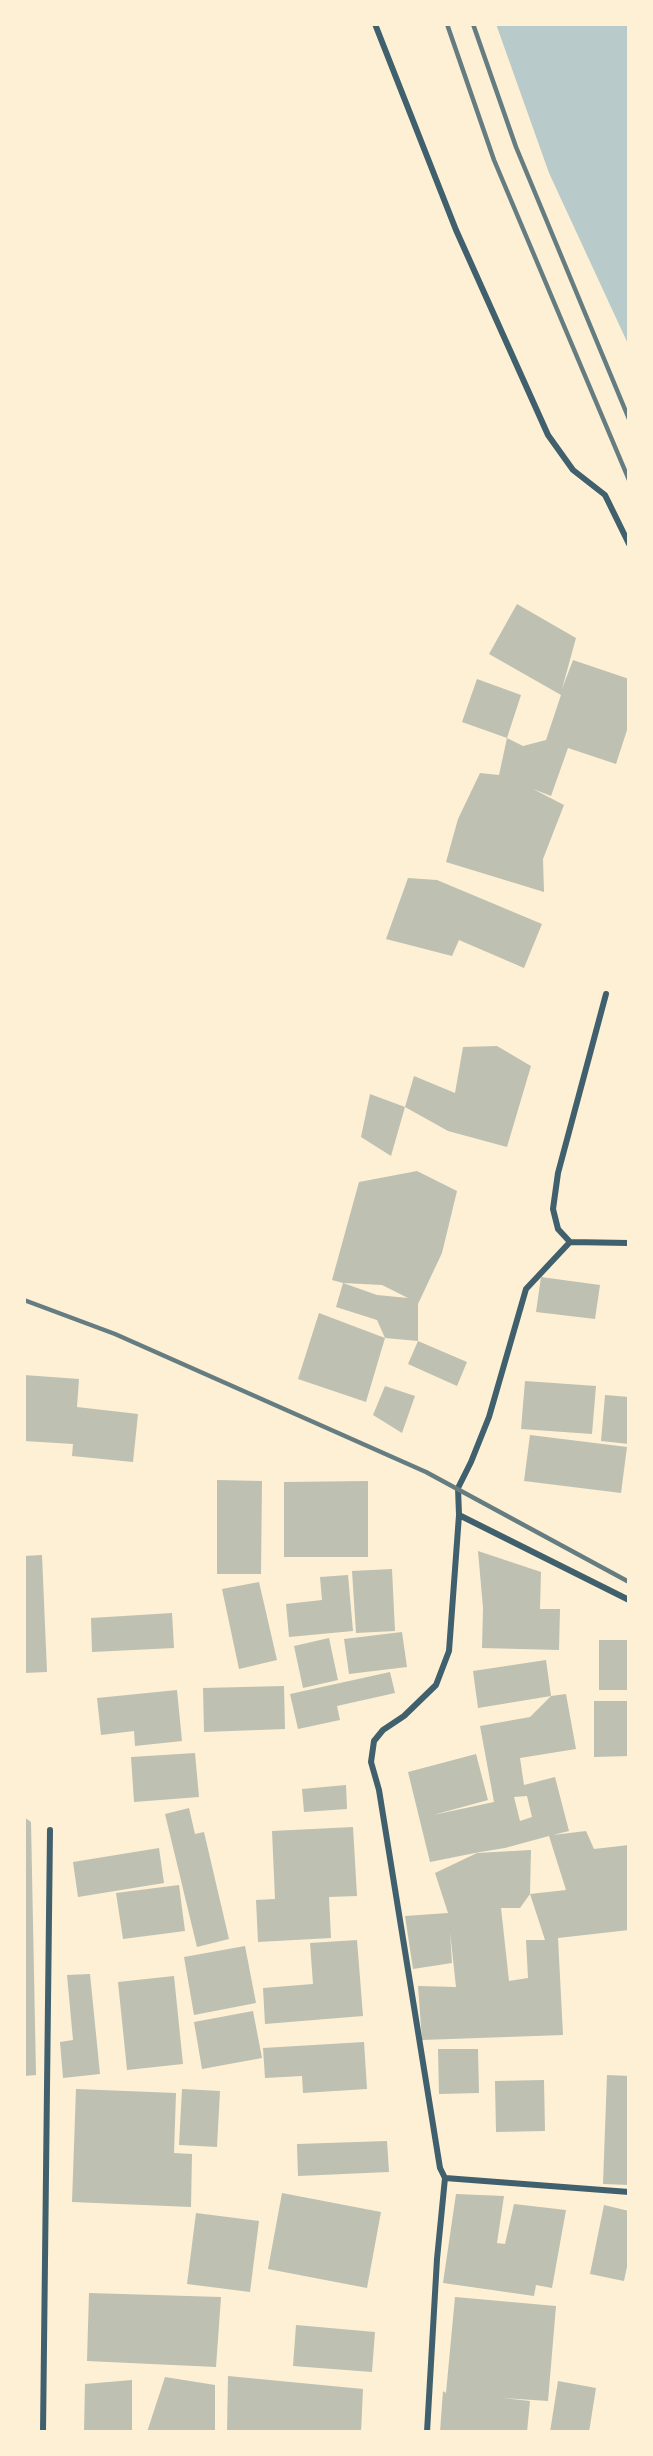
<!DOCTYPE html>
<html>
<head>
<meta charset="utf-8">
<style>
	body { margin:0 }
	#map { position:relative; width:653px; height:2456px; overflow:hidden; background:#fdf0d5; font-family:Lato,sans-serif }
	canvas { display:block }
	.frame { position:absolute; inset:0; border:26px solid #fdf0d5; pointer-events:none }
</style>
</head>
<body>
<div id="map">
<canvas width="653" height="2456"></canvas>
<div class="frame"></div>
</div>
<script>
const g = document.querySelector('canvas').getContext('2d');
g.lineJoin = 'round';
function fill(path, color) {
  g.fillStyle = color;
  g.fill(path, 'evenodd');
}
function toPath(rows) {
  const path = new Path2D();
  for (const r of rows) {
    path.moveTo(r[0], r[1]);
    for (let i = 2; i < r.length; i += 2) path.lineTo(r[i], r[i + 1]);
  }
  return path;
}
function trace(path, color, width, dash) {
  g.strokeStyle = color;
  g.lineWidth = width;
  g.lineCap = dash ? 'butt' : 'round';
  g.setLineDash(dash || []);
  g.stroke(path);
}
const green = toPath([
	[496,24,629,24,629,346,549,173]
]);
const building = toPath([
	[517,604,576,638,562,689,573,660,629,679,629,724,616,764,568,748,551,796,533,789,564,805,543,859,544,892,446,862,458,819,480,773,499,775,507,738,462,722,477,679,521,695,507,738,523,746,546,740,561,695,489,654],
	[408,878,437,880,542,924,524,968,459,940,452,956,386,939],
	[497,1046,531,1066,507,1147,448,1131,405,1107,414,1076,455,1093,463,1047],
	[370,1094,405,1107,391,1156,361,1137],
	[417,1171,457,1191,442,1253,418,1304,418,1341,385,1338,377,1320,336,1307,343,1283,332,1280,359,1182],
	[343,1283,382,1285,408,1298,377,1295],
	[541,1277,600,1285,595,1319,536,1312],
	[319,1313,385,1338,366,1402,298,1379],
	[418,1341,467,1362,457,1386,408,1364],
	[24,1375,79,1379,77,1407,138,1414,133,1462,72,1456,73,1444,24,1441],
	[525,1381,596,1386,592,1434,521,1429],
	[385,1386,415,1396,402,1433,373,1415],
	[605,1395,629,1397,629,1444,601,1441],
	[530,1435,627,1447,621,1493,524,1481],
	[217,1480,262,1481,261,1574,217,1574],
	[368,1481,368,1557,284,1557,284,1482],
	[478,1551,541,1572,540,1609,560,1609,559,1650,482,1648,483,1608],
	[42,1555,47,1672,24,1673,24,1556],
	[392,1569,395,1631,356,1633,352,1571],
	[348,1575,353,1631,289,1637,286,1604,322,1600,320,1577],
	[259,1582,277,1660,239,1669,222,1589],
	[172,1613,174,1648,92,1652,91,1618],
	[402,1632,407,1667,349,1674,344,1639],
	[329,1638,338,1680,303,1688,294,1646],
	[599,1640,629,1640,629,1690,599,1690],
	[546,1660,551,1696,478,1708,473,1671],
	[390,1672,395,1693,337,1706,340,1720,298,1729,290,1694],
	[284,1686,285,1729,204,1732,203,1688],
	[177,1690,182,1741,135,1746,134,1731,101,1735,97,1698],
	[566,1694,576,1749,520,1758,524,1785,555,1777,569,1831,553,1835,586,1831,594,1849,629,1845,629,1930,558,1938,563,2035,422,2040,418,1986,456,1987,450,1932,452,1963,413,1969,405,1916,448,1913,435,1873,477,1853,531,1850,530,1894,566,1890,549,1836,505,1848,480,1852,430,1862,408,1772,476,1754,488,1800,433,1815,494,1802,480,1726,530,1717,551,1696],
	[527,1796,532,1817,520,1821,514,1797],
	[530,1894,545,1940,526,1940,528,1978,509,1981,501,1908,520,1908],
	[594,1701,629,1701,629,1756,594,1757],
	[195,1753,199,1797,134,1802,131,1757],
	[346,1785,347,1809,304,1812,302,1789],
	[189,1808,195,1834,204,1832,229,1939,197,1947,165,1814],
	[24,1817,31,1822,36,2075,24,2076],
	[353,1827,357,1896,329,1897,331,1938,258,1942,256,1900,275,1899,272,1831],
	[159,1848,164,1883,78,1897,73,1862],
	[179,1885,185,1931,123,1939,116,1893],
	[357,1940,363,2016,265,2024,263,1988,313,1984,310,1943],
	[245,1946,256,2003,194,2015,184,1957],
	[90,1974,100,2074,63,2078,60,2042,73,2040,67,1975],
	[174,1976,183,2064,127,2070,118,1982],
	[253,2011,262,2058,202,2069,194,2022],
	[364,2042,367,2089,303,2093,302,2076,265,2078,263,2048],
	[438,2049,478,2049,479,2093,439,2094],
	[607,2075,629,2076,629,2185,603,2184],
	[544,2080,545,2131,496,2132,495,2081],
	[76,2089,176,2093,174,2153,192,2154,191,2207,72,2202],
	[182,2089,220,2091,217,2147,179,2145],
	[387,2141,389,2172,298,2176,297,2144],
	[282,2193,381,2212,367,2288,268,2269],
	[456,2194,504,2196,497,2243,505,2244,514,2204,566,2210,552,2288,536,2285,534,2296,443,2283],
	[604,2205,629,2211,629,2257,624,2281,590,2274],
	[196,2213,259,2221,250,2292,187,2284],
	[89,2293,221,2297,216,2367,87,2361],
	[455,2297,556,2306,548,2401,503,2398,530,2401,527,2432,440,2432,443,2391,446,2393],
	[296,2325,375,2332,372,2372,293,2366],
	[228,2376,363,2389,361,2432,227,2432],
	[165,2377,215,2385,215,2432,147,2432],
	[132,2380,132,2432,84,2432,85,2384],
	[558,2381,596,2388,589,2432,550,2432]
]);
const minor = toPath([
	[375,24,456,230,548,435,573,470,605,495,629,544],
	[570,1242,558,1229,553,1209,558,1173,606,994],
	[459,1515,629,1600],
	[445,2178,629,2192],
	[43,2432,50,1830],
	[427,2432,437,2259,445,2178,440,2168,379,1790,371,1762,374,1741,383,1730,404,1716,436,1685,449,1651,459,1515,458,1488,471,1462,489,1417,526,1289,570,1242,629,1243]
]);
const rail = toPath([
	[447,24,494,160,629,480],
	[473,24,516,147,629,419],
	[24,1300,115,1334,426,1472,629,1582]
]);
fill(green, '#b9caca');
fill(building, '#bec0b2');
trace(minor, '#3f606c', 6);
trace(rail, '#657d81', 4.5);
</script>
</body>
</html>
